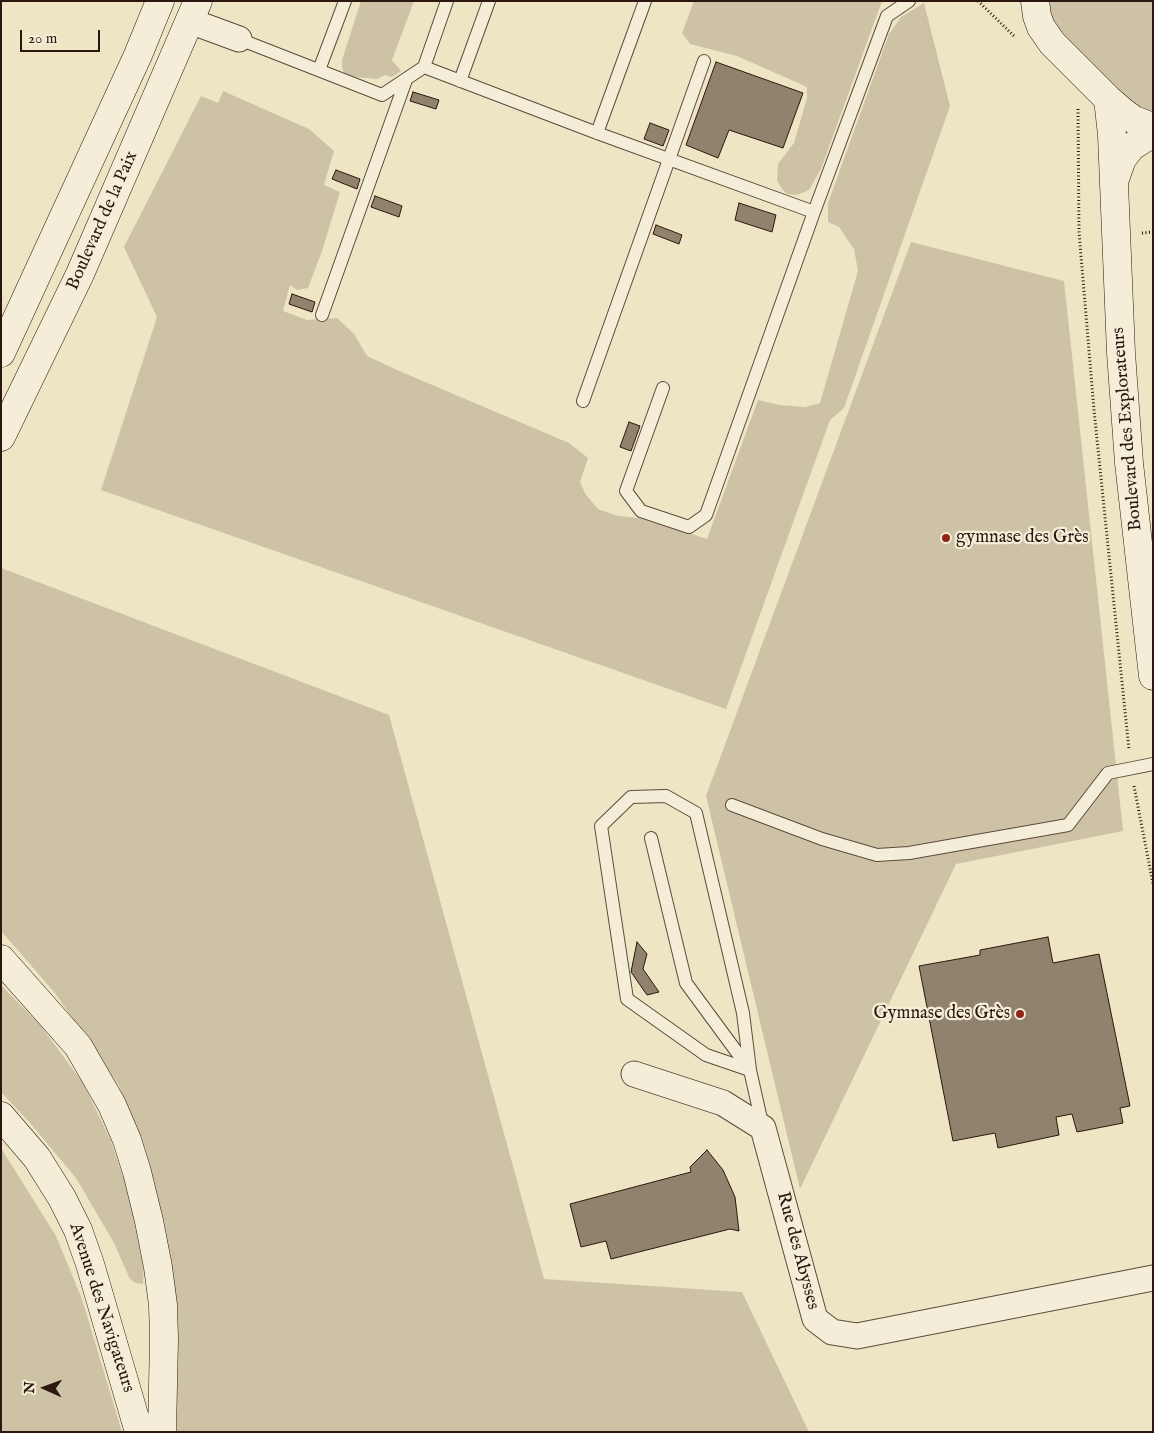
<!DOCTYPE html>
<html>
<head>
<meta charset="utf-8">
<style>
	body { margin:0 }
	#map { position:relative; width:1154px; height:1433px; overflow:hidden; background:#eee5c5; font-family:"IM FELL English",serif }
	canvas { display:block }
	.frame { position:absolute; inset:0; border:2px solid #2c170e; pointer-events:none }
	.north { position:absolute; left:20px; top:1363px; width:50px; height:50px; -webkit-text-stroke:4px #f4eed9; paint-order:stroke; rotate:272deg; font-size:14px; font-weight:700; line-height:20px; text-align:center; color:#2c170e }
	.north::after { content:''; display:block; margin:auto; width:18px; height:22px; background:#2c170e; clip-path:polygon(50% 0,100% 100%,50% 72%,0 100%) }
	.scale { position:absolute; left:20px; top:30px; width:80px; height:22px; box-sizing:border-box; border:2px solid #2c170e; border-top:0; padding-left:6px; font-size:15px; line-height:18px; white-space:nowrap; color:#2c170e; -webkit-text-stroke:4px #f4eed9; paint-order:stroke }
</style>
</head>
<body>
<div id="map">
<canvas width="1154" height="1433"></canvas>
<div class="frame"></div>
<div class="north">N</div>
<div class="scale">20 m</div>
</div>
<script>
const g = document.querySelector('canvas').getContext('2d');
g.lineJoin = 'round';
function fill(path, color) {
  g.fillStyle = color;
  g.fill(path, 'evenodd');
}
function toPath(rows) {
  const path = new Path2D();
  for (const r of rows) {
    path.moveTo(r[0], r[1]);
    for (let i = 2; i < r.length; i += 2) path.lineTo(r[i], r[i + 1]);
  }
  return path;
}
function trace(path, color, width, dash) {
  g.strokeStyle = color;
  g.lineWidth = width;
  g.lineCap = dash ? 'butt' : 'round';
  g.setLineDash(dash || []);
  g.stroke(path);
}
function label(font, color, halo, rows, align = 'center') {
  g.font = font + ' "IM FELL English",serif';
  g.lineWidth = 4.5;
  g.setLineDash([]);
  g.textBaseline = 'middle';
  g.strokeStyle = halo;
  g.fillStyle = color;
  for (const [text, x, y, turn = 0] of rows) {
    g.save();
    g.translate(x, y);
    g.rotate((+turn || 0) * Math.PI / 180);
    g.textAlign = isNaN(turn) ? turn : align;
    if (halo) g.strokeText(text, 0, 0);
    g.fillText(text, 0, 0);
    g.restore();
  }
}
const green = toPath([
	[361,1,414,1,392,60,401,71,392,77,385,75,377,79,353,77,344,73,342,67,342,60],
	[694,1,882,1,821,169,809,190,797,195,787,194,782,189,777,180,778,164,794,143,807,98,807,87,737,56,690,44,682,33],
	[1047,1,1153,1,1153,116,1126,101,1055,29,1049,13],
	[924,3,950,106,844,408,830,420,726,709,101,490,157,317,124,247,201,96,218,103,223,91,309,129,334,151,324,185,340,192,322,251,308,288,297,290,290,285,283,311,307,320,337,318,354,334,367,356,397,370,569,443,588,458,580,482,586,495,598,509,618,516,639,518,707,539,758,400,779,405,805,407,820,403,858,271,854,249,839,227,828,222,828,203,889,34,901,17],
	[911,242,1064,281,1123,831,956,864,800,1189,706,796],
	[1,568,389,715,544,1279,742,1292,809,1432,177,1432,175,1348,148,1165,119,1086,55,993,1,931],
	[1,985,40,1025,83,1083,111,1141,127,1188,144,1262,143,1284,136,1283,130,1279,114,1243,76,1178,30,1123,1,1092],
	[1,1148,56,1236,82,1299,122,1432,1,1432]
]);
const building = toPath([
	[716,62,803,93,783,148,729,130,718,158,686,145,716,62],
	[413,92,439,100,436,109,410,101,413,92],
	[650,123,669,130,663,146,644,139,650,123],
	[336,170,360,179,357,189,332,179,336,170],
	[375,196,402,206,399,217,371,207,375,196],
	[739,203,776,215,772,232,735,220,739,203],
	[656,225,682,235,679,244,653,234,656,225],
	[292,294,315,302,312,312,289,304,292,294],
	[629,422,640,426,631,451,620,447,629,422],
	[1048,937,1053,963,1099,954,1130,1106,1120,1108,1123,1123,1077,1132,1072,1114,1056,1117,1059,1135,998,1148,995,1133,953,1141,919,966,980,955,980,950,1048,937],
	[637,942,647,954,643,969,659,992,647,995,631,972,637,942],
	[707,1150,723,1170,735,1197,739,1231,730,1229,611,1259,606,1241,581,1247,570,1204,691,1172,690,1167,707,1150]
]);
const path = toPath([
	[978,1,1015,37],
	[1078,109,1079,232,1094,410,1129,750],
	[1142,233,1153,232],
	[1134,786,1153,884]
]);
const lane = toPath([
	[239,39,382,95,424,67,597,133,814,212],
	[424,67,447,1],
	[319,70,345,1],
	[460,81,489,1],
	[597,133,645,1],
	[322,315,406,80],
	[663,388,626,491,641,511,689,527,706,515,814,212,887,16,909,1],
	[583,401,704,61],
	[666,796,696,813,743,1013,750,1070,706,1055,627,999,601,826,631,797,666,796],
	[732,805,822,839,877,855,909,853,1068,825,1108,773,1153,764],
	[651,838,686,983,750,1070,763,1128]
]);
const street = toPath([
	[190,21,239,39],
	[634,1074,723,1103,763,1128,815,1319,832,1332,857,1336,1153,1278]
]);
const secondary = toPath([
	[1035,1,1037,16,1041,27,1052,43,1108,99,1123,112,1134,120,1153,127],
	[1108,99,1112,135,1121,353,1129,463,1153,676],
	[1115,179,1122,159,1131,147,1153,133],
	[1,353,138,55,160,1],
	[1,437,80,274,198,1],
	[1,959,78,1046,112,1105,127,1140,137,1172,149,1221,158,1267,163,1305,164,1339,162,1432],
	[1,1116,37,1158,62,1198,78,1230,90,1264,139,1432]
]);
const markers = [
	[946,538,5,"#8f2418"],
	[1020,1014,5,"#8f2418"]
];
const streetNames = [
	["Boulevard de la Paix",103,221,-66],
	["Boulevard des Explorateurs",1128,429,-95],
	["Rue des Abysses",797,1251,75],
	["Avenue des Navigateurs",101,1308,72]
];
const poiNames = [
	["gymnase des Grès",956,538],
	["Gymnase des Grès",1010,1014,"right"]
];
fill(green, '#cdc2a6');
fill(building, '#91826d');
trace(building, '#2c170e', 1);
trace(lane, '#5c4a3c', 14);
trace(street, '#5c4a3c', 27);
trace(secondary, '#2c170e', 29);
trace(path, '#2c170e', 3, [1, 2.5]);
trace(lane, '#f4eed9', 12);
trace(street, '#f4eed9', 25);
trace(secondary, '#f4eed9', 28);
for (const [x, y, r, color] of markers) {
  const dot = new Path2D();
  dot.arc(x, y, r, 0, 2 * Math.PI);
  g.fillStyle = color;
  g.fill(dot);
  trace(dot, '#f4eed9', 2);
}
label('18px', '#2c170e', '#f4eed9', streetNames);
label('18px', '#2c170e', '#f4eed9', poiNames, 'left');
</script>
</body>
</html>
